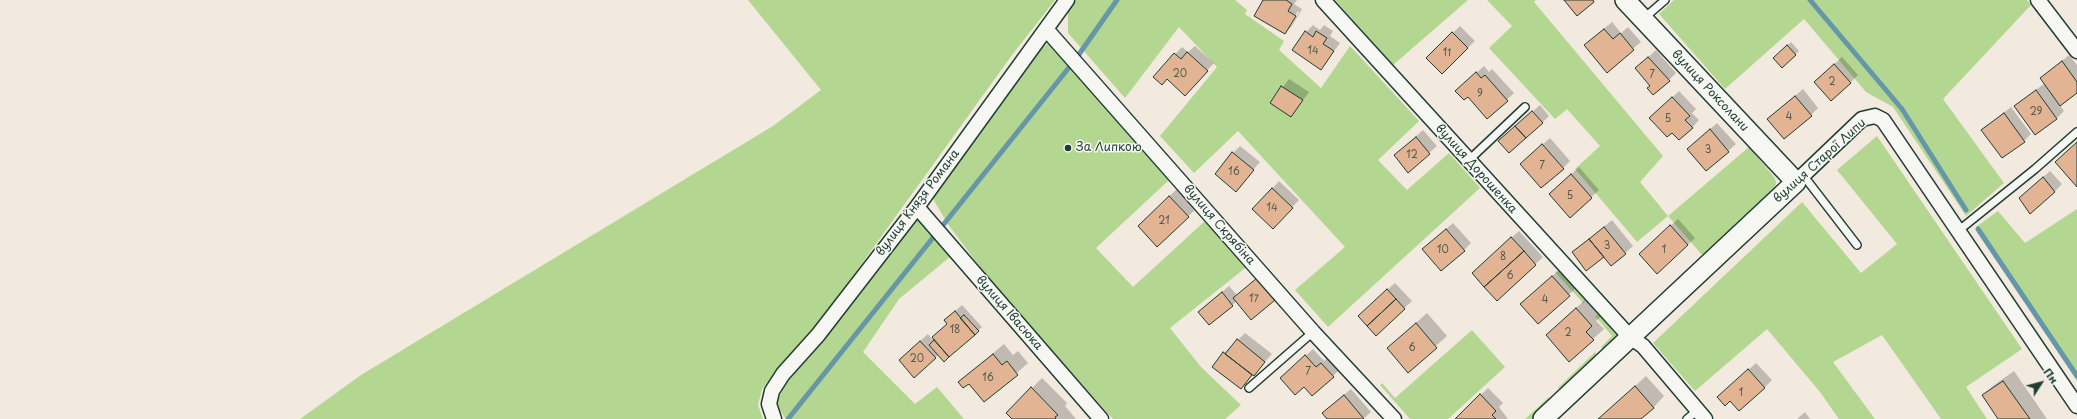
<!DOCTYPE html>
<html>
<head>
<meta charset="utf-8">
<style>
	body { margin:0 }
	#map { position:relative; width:2077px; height:419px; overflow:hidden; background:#f2e9df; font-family:"Playpen Sans",sans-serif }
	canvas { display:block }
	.north { position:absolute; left:2021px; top:363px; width:40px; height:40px; -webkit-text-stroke:3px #f6f6f2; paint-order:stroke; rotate:54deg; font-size:11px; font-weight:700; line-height:16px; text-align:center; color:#1f3d34 }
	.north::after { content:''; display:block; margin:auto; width:14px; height:18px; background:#1f3d34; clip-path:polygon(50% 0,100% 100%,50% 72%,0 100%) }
</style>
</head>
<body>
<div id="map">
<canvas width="2077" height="419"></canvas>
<div class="north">Пн</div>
</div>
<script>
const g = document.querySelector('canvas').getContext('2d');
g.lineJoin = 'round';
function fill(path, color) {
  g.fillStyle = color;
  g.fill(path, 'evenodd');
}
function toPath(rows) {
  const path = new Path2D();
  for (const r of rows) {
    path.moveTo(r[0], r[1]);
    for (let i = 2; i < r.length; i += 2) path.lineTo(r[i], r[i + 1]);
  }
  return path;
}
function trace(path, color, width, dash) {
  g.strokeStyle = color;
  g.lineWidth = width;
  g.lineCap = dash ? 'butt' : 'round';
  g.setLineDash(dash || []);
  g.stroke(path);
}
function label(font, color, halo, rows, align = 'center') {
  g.font = font + ' "Playpen Sans",sans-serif';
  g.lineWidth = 3;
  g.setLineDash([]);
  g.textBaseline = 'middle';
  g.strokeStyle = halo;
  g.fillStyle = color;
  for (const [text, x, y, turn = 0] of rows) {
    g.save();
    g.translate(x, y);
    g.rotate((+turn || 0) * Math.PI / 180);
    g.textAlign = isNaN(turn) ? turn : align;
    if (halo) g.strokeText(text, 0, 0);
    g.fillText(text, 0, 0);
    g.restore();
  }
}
const green = toPath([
	[748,0,1055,0,1012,55,819,323,762,389,758,405,763,419,300,419,361,375,773,126,821,90],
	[1076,0,1235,0,1247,10,1245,14,1284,41,1279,50,1321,88,1350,46,1419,121,1378,160,1407,190,1449,153,1480,188,1328,327,1295,290,1345,247,1238,131,1194,173,1160,136,1217,67,1179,27,1125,98,1068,33,1068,11],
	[1335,0,1468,0,1393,65],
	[1487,0,1536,0,1534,2,1663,156,1640,182,1668,216,1749,147,1774,177,1776,182,1775,189,1703,256,1668,216,1637,242,1575,169,1600,146,1567,109,1555,119,1489,48,1512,26],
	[1674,0,2027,0,2031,5,1943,99,2004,183,1966,216,1893,107,1866,92,1804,19,1725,89,1659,14],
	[1047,44,1053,45,1169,180,1096,248,1133,287,1206,220,1249,265,1170,328,1201,367,1241,405,1225,419,1113,419,992,283,947,223,932,197,1042,48],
	[1877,136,2022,349,1966,387,1987,419,1941,419,1882,335,1833,362,1875,419,1839,419,1820,392,1767,329,1695,391,1653,343,1802,202,1861,273,1897,244,1837,170],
	[2077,209,2077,381,1976,227,1998,211,2025,243],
	[918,218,951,256,899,299,863,352,915,404,937,387,964,419,786,419,779,409,777,403,783,388],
	[1559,271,1585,300,1584,304,1555,272],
	[1599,314,1617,336,1604,350,1601,347,1612,336,1595,316],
	[1472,330,1505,367,1448,419,1410,419,1380,385,1382,383,1395,398],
	[1595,352,1598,356,1562,391,1558,388],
	[1549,397,1551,401,1531,419,1525,419]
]);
const shadow = toPath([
	[1264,0,1297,0,1294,4,1302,9,1292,26,1285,33],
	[1298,11,1299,12,1291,26,1289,26],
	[1612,22,1621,33,1628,27,1641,42,1607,71,1593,38],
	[1313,25,1320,30,1324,25,1333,31,1330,36,1340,43,1321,69,1306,32],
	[1460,26,1475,41,1442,73,1427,58],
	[1791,42,1799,51,1782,67,1774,58],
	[1195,46,1214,63,1192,87,1175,54,1182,47,1188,52],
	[1656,50,1676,73,1669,80,1652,86,1644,61],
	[2069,55,2077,65,2077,92,2060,105,2064,111,2057,118,2035,134,2015,106,2045,83,2041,78],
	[1842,57,1858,75,1850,83,1815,82],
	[1484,66,1489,72,1492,69,1514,93,1488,118,1464,84],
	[1289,79,1309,92,1291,116,1271,103],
	[1803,89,1818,108,1811,115,1768,119],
	[1679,91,1696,109,1692,113,1699,120,1692,128,1658,111],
	[1540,105,1549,116,1542,123,1507,134],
	[2011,107,2031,134,2024,141,1982,130],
	[1717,123,1736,144,1707,170,1688,149],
	[1423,130,1437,146,1408,171,1395,155],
	[1550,138,1570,161,1563,168,1528,157],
	[1240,146,1260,162,1236,190,1233,153],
	[1579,167,1599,190,1570,217,1550,194],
	[2050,171,2062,184,2054,192,2027,191],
	[1279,181,1299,200,1280,220,1272,189],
	[1180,186,1199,206,1157,246,1150,215],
	[1678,219,1695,238,1657,273,1647,247],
	[1612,220,1633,246,1612,265,1604,256,1573,252],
	[1453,223,1471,243,1464,250,1431,242],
	[1519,231,1543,257,1497,300,1480,266],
	[1560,269,1576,288,1538,323,1529,297],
	[1265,271,1275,299,1251,318,1237,301,1210,324,1199,312,1229,286,1237,295],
	[1395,283,1412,301,1376,334,1366,309],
	[1587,298,1602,315,1596,321,1604,329,1593,339,1547,335],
	[962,305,982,327,974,334,944,360,939,354,935,358,907,353,928,334,932,339,948,324,953,313],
	[1427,313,1447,336,1408,371,1388,348],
	[1245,333,1272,354,1241,388,1224,353],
	[1004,344,1013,355,1018,351,1028,363,985,401,969,382,959,382],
	[1313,349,1324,361,1329,356,1340,369,1333,376,1304,385,1281,378],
	[1756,363,1772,380,1764,388,1730,399,1726,390],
	[2014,371,2047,419,2000,419,1983,395,1994,385],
	[1646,376,1664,396,1654,407,1640,419,1599,419],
	[1042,378,1067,403,1065,406,1076,419,1013,419,1007,413],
	[1488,388,1503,403,1499,407,1508,419,1456,419],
	[1351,389,1371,412,1363,419,1328,419,1331,406],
	[1805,412,1810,419,1797,419]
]);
const stream = toPath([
	[1810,0,1902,109,1966,210],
	[1978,229,2077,376],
	[788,419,1075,60,1117,0]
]);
const building = toPath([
	[1263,0,1286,0,1292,4,1288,11,1296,16,1285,34,1254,16,1263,0],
	[1564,0,1593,0,1594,2,1577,16,1564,0],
	[1604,29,1613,39,1620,33,1634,50,1607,73,1584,45,1604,29],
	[1305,31,1313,37,1316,31,1327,38,1323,44,1334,51,1321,70,1292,50,1305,31],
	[1452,32,1468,48,1442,74,1426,58,1452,32],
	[1787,45,1796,55,1782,68,1773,58,1787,45],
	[1187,52,1208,71,1185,96,1167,79,1162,85,1153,77,1174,53,1181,59,1187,52],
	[1648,57,1670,81,1653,95,1647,88,1650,86,1635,68,1648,57],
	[2062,61,2077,82,2077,93,2060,106,2040,78,2062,61],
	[1834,64,1851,83,1831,101,1814,82,1834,64],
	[1476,72,1481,78,1485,75,1508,101,1487,119,1468,97,1464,100,1455,91,1476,72],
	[1281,86,1303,100,1291,117,1270,103,1281,86],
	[2036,90,2057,119,2035,135,2014,106,2036,90],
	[1795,96,1812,116,1784,139,1767,119,1795,96],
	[1672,97,1690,116,1685,120,1693,128,1679,140,1672,133,1667,137,1649,118,1672,97],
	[1532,111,1543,123,1526,138,1515,126,1532,111],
	[2004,113,2025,142,2002,158,1981,130,2004,113],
	[1515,126,1526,138,1509,153,1498,141,1515,126],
	[1710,129,1729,152,1706,171,1687,149,1710,129],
	[1416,137,1430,154,1408,173,1394,155,1416,137],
	[2077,142,2077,187,2055,162,2077,142],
	[1542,144,1564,169,1541,188,1520,164,1542,144],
	[1232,152,1254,170,1236,192,1215,174,1232,152],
	[1571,174,1592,198,1570,218,1549,194,1571,174],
	[2043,177,2055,192,2030,214,2019,198,2043,177],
	[1272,188,1293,208,1273,229,1252,209,1272,188],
	[1169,196,1189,217,1157,247,1138,226,1169,196],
	[1670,225,1688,245,1657,274,1639,254,1670,225],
	[1604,227,1626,254,1611,266,1589,239,1604,227],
	[1446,229,1465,251,1441,271,1422,249,1446,229],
	[1511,237,1524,251,1484,287,1472,273,1511,237],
	[1589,239,1604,257,1586,271,1572,252,1589,239],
	[1524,251,1536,265,1497,301,1484,287,1524,251],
	[1552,276,1570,296,1538,324,1520,304,1552,276],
	[1257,278,1275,300,1251,320,1233,298,1257,278],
	[1387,289,1396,299,1367,326,1358,316,1387,289],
	[1222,292,1233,306,1209,325,1198,312,1222,292],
	[1396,299,1405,309,1376,336,1367,326,1396,299],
	[1576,308,1592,326,1586,332,1594,340,1569,362,1546,335,1576,308],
	[955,311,975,335,949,357,932,337,947,324,944,320,955,311],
	[964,315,979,331,975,335,960,318,964,315],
	[1416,323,1437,348,1408,373,1387,348,1416,323],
	[1237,339,1265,362,1254,376,1225,354,1237,339],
	[934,340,949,357,944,362,929,345,934,340],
	[920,341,936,358,914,378,899,360,920,341],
	[1223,352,1252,375,1241,389,1212,367,1223,352],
	[993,354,1002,365,1007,361,1018,375,984,402,969,384,963,388,958,382,993,354],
	[1305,355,1316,367,1321,363,1334,377,1312,396,1304,387,1295,395,1280,378,1305,355],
	[1748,369,1765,388,1739,411,1730,401,1725,406,1717,397,1748,369],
	[2003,381,2030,419,1998,419,1982,395,2003,381],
	[1635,386,1654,408,1641,419,1598,419,1635,386],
	[1031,387,1058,415,1055,417,1056,419,1012,419,1006,413,1031,387],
	[1480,394,1496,411,1492,415,1496,419,1455,419,1480,394],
	[1344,395,1364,419,1327,419,1322,413,1344,395]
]);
const lane = toPath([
	[1643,19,1665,0],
	[1468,161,1525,107],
	[1803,175,1857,245],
	[1958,231,2035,169,2077,132],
	[1249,388,1313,332],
	[1687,419,1698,410]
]);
const street = toPath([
	[1323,0,1630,337,1643,346,1705,419],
	[2038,0,2077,51],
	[1046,29,1313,332,1394,419],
	[1796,182,1862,119,1875,116,1883,120,2077,406],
	[917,207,1101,419],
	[774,419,769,404,772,391,783,374,818,335,917,207,1067,0]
]);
const secondary = toPath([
	[1543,419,1796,182,1625,0]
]);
const markers = [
	[1068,148,4,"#1f3d34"]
];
const numberNames = [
	["14",1313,51],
	["11",1447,53],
	["20",1180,74],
	["7",1652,75],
	["2",1832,82],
	["9",1480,94],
	["29",2036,112],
	["4",1789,117],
	["5",1668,119],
	["3",1708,150],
	["12",1412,155],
	["7",1542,166],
	["16",1234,172],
	["5",1570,196],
	["14",1272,208],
	["21",1164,221],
	["3",1607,246],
	["10",1443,250],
	["1",1664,250],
	["8",1503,257],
	["6",1510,276],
	["17",1254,299],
	["4",1545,300],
	["18",955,330],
	["2",1568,333],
	["6",1412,348],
	["20",917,359],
	["7",1308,372],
	["16",988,378],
	["1",1741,393]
];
const streetNames = [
	["вулиця Роксолани",1710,91,47],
	["вулиця Старої Липи",1820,161,-42],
	["вулиця Дорошенка",1476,169,48],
	["вулиця Князя Романа",918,203,-53],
	["вулиця Скрябіна",1219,225,49],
	["вулиця Івасюка",1009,313,49]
];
const poiNames = [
	["За Липкою",1076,148]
];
fill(green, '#b3d791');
fill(shadow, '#0003');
trace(stream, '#6597a8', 5);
fill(building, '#e2b493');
trace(building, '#1f3d34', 1);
trace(lane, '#1f3d34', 10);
trace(street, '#1f3d34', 17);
trace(secondary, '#1f3d34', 22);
trace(lane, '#f6f6f2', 7);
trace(street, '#f6f6f2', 14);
trace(secondary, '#f6f6f2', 19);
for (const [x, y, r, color] of markers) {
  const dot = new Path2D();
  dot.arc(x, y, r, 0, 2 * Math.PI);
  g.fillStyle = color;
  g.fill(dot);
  trace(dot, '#f6f6f2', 1.5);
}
label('10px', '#505b4c', null, numberNames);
label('12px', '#1f3d34', '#f6f6f2', streetNames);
label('12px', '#1f3d34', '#f6f6f2', poiNames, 'left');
</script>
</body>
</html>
